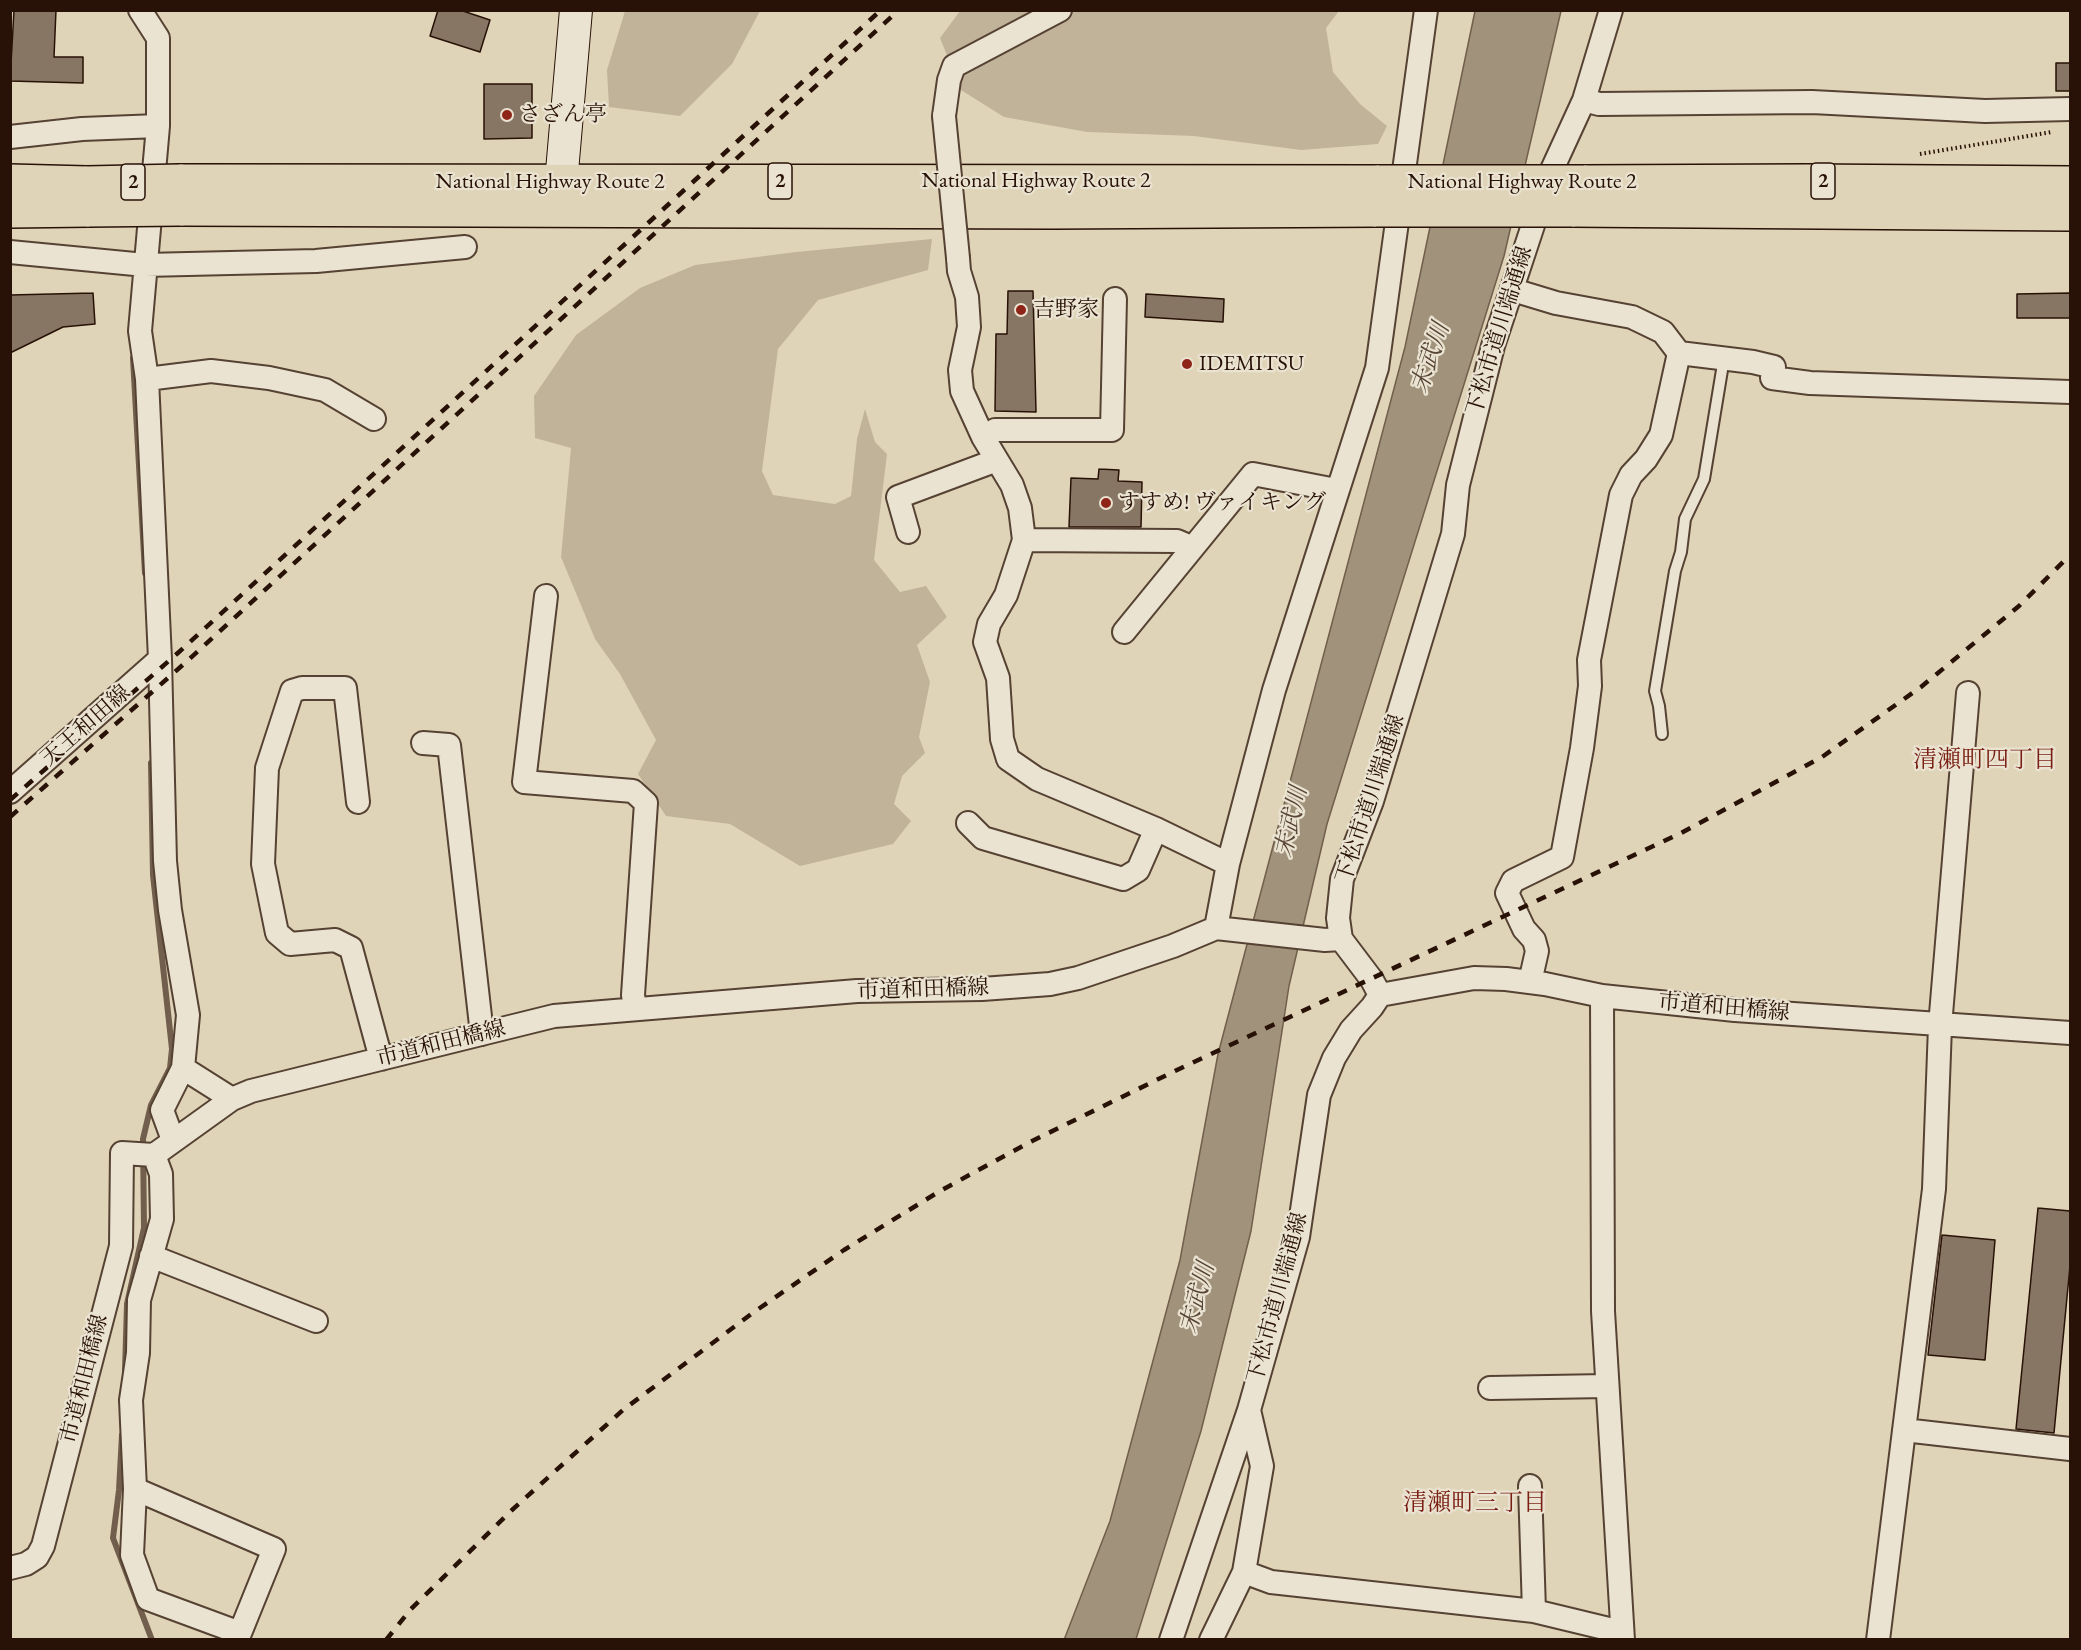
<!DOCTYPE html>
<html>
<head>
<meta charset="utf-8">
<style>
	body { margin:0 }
	#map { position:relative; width:2081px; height:1650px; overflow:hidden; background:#dfd4b8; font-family:"EB Garamond",serif }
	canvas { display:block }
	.frame { position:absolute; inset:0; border:12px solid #281106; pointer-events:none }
</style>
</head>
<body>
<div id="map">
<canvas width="2081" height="1650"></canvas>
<div class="frame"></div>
</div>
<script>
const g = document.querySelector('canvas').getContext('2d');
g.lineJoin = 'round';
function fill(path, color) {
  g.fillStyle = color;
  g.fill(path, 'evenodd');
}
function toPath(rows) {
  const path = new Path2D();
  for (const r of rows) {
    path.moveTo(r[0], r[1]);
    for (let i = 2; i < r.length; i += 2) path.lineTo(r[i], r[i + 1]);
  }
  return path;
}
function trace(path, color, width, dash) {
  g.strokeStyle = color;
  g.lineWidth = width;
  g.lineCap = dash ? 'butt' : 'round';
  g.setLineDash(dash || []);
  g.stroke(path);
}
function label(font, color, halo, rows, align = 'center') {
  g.font = font + ' "EB Garamond","Noto Serif JP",serif';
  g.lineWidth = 4.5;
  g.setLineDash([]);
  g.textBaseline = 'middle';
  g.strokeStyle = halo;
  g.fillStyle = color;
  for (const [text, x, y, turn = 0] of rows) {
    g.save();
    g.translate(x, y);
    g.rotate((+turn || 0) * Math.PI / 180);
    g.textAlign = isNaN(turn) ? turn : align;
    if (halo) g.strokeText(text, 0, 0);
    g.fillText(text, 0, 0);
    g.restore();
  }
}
const green = toPath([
	[625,11,625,10,760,11,732,64,680,116,609,107,607,70],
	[960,11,1339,11,1326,28,1333,72,1360,104,1387,126,1378,144,1301,150,1194,136,1087,132,1004,117,961,90,940,38],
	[932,239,928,270,818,300,778,349,762,471,773,495,835,504,851,496,857,439,865,409,875,442,887,454,874,560,900,592,926,586,947,617,917,645,930,682,919,737,925,753,902,776,894,804,911,821,893,844,800,866,730,824,666,816,638,774,656,740,620,674,595,639,561,557,571,448,535,438,534,396,576,335,640,288,695,265,796,252]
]);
const water = toPath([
	[1475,11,1561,11,1504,256,1327,824,1289,986,1251,1231,1201,1431,1136,1639,1064,1640,1110,1521,1180,1260,1218,1054,1405,347,1475,11]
]);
const stream = toPath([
	[133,358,145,573],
	[125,1371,127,1304,144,1228,143,1139,151,1105,170,1068,172,1049,153,875,151,763],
	[122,1435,119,1490,113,1538,152,1640]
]);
const building = toPath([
	[14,10,56,10,54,57,83,57,83,83,10,81,14,10],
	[438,10,460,10,490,20,480,52,430,36,438,10],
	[2056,63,2070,63,2070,91,2056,91,2056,63],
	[484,84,532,84,532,138,484,139,484,84],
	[1008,291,1033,291,1036,412,995,411,996,334,1007,334,1008,291],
	[93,293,95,324,63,327,10,353,10,295,93,293],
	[2070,293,2070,318,2017,318,2017,294,2070,293],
	[1146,294,1224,299,1223,322,1145,317,1146,294],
	[1099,469,1119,470,1118,481,1142,482,1141,527,1069,527,1071,478,1098,479,1099,469],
	[2038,1208,2070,1211,2070,1266,2054,1433,2016,1429,2038,1208],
	[1942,1235,1995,1240,1985,1360,1928,1355,1942,1235]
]);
const path = toPath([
	[1920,154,2052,132]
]);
const lane = toPath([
	[1662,734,1659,706,1655,691,1675,571,1681,552,1685,519,1704,479,1724,358]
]);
const street = toPath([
	[140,10,158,38,158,126,140,331,147,379,160,659,165,861,170,910,188,1015,183,1068,162,1110,173,1140],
	[1584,100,1599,104,1812,102,1985,111,2070,109],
	[944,116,949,80,954,66,1060,10],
	[10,137,82,129,158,126],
	[10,252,145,265,316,261,465,247],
	[958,258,959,271,967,297,969,327,960,370,962,391,983,437,1012,485,1020,508,1024,540,1006,595,989,624,985,642,998,678,1002,739,1008,759,1037,779,1156,829,1228,864],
	[1513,290,1556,303,1632,317,1663,332,1679,353,1661,435,1646,459,1631,475,1621,495,1589,660,1590,686,1582,748,1562,857,1513,881,1507,893,1524,929,1534,940,1537,951,1530,982],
	[1679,353,1753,362,1774,367,1772,378,1810,383,2070,392],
	[147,379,211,371,269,378,325,390,374,419],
	[983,437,995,430,1112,430,1115,299],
	[908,532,898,497,997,460],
	[1024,540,1177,541,1191,547],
	[546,596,524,782,633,791,646,803,633,995,635,1008],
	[1124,632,1253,474,1336,490],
	[423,743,449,745,482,1034],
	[10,792,160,659],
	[358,802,345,688,302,688,292,691,267,768,263,864,277,933,290,944,335,940,351,948,381,1059],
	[968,823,983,838,1123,879,1138,870,1156,829],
	[1216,928,1228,864,1274,690,1377,368,1426,10],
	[1380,995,1474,978,1506,979,1545,984,1602,996,1735,1010,2070,1033],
	[1602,996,1603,1311,1623,1640],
	[183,1068,232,1099],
	[151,1256,316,1321],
	[1490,1388,1606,1386],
	[1904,1430,2070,1449],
	[1530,1486,1534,1611],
	[135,1489,274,1549,240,1633,148,1599,132,1555,135,1489,131,1400,138,1353,139,1300,162,1219,161,1174,154,1155],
	[10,1568,26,1564,37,1557,43,1546,121,1246,122,1153,154,1155,232,1099,251,1091,554,1016,857,991,982,989,1050,984,1078,978,1173,946,1216,928,1325,940,1341,939],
	[1244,1572,1271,1582,1534,1611,1621,1632],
	[1171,1640,1249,1410,1298,1237,1319,1095,1334,1058,1351,1030,1372,1007,1380,995,1372,980,1341,939,1338,918,1342,879,1372,801,1453,534,1458,485,1493,346,1550,174,1584,100,1611,10],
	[1211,1640,1244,1572,1262,1466,1249,1410],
	[1878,1640,1934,1189,1940,1026,1968,693]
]);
const secondary = toPath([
	[559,206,576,10]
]);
const highway = toPath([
	[10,181,87,183],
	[180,181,1379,182],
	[1584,182,1807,181,2070,183],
	[180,209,1053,212,1376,210],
	[1572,210,2070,214],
	[10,211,89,210]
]);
const rail = toPath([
	[10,800,179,652,881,10],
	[10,817,185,663,899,10],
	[386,1640,411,1609,512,1510,623,1410,754,1312,844,1250,940,1191,1030,1142,1177,1070,1681,833,1822,757,1921,687,2019,606,2070,555]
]);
const streetBridge = toPath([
	[944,116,958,258]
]);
const highwayBridge = toPath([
	[1379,182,1584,182],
	[87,183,180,181],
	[89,210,180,209],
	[1376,210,1572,210]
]);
const markers = [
	[507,115,6,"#8f2418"],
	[1021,310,6,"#8f2418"],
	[1187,364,6,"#8f2418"],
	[1106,503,6,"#8f2418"]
];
const shields = [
	[780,181,24],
	[1823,181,24],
	[133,182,24]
];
const shieldNames = [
	["2",780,181],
	["2",1823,181],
	["2",133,182]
];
const poiNames = [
	["さざん亭",519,115],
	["吉野家",1033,310],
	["IDEMITSU",1199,364],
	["すすめ! ヴァイキング",1118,503]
];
const streetNames = [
	["National Highway Route 2",1036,181],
	["National Highway Route 2",550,182],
	["National Highway Route 2",1522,182],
	["下松市道川端通線",1500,331,-73],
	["天王和田線",86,726,-41],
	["下松市道川端通線",1371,799,-72],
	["市道和田橋線",923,990,-2],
	["市道和田橋線",1724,1008,5],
	["市道和田橋線",441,1044,-14],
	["下松市道川端通線",1278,1298,-75],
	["市道和田橋線",85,1379,-76]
];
const waterNames = [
	["末武川",1431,358,-71],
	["末武川",1292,822,-77],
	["末武川",1198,1298,-75]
];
const neighbourhoodNames = [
	["清瀬町四丁目",1985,760],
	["清瀬町三丁目",1475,1503]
];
fill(green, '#c0b39a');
fill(water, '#a1927b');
trace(water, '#715e4c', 1.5);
trace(stream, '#715e4c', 6);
fill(building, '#877663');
trace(building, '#281106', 1.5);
trace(lane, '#564232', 14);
trace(street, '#564232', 26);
trace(secondary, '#281106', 34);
trace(highway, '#281106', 36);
trace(path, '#281106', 4, [1.5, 3]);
trace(lane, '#eae3d1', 10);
trace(street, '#eae3d1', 22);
trace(secondary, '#eae3d1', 32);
trace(highway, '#dfd4b8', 33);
trace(rail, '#281106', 4.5, [10, 10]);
trace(streetBridge, '#564232', 26, []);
trace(highwayBridge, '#281106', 36, []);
trace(streetBridge, '#eae3d1', 22);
trace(highwayBridge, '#dfd4b8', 33);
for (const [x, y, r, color] of markers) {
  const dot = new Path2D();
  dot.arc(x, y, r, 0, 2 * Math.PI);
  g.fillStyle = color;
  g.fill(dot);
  trace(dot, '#eae3d1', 2);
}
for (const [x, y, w] of shields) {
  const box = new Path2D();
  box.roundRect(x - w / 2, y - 18, w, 36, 4.5);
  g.fillStyle = '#eae3d1';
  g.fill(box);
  trace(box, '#281106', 1.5);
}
label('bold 21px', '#281106', null, shieldNames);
label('22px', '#281106', '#eae3d1', poiNames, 'left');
label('22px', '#281106', '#eae3d1', streetNames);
label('italic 24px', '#584535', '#eae3d1', waterNames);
label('24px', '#7a1f14', '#eae3d1', neighbourhoodNames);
</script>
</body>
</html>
